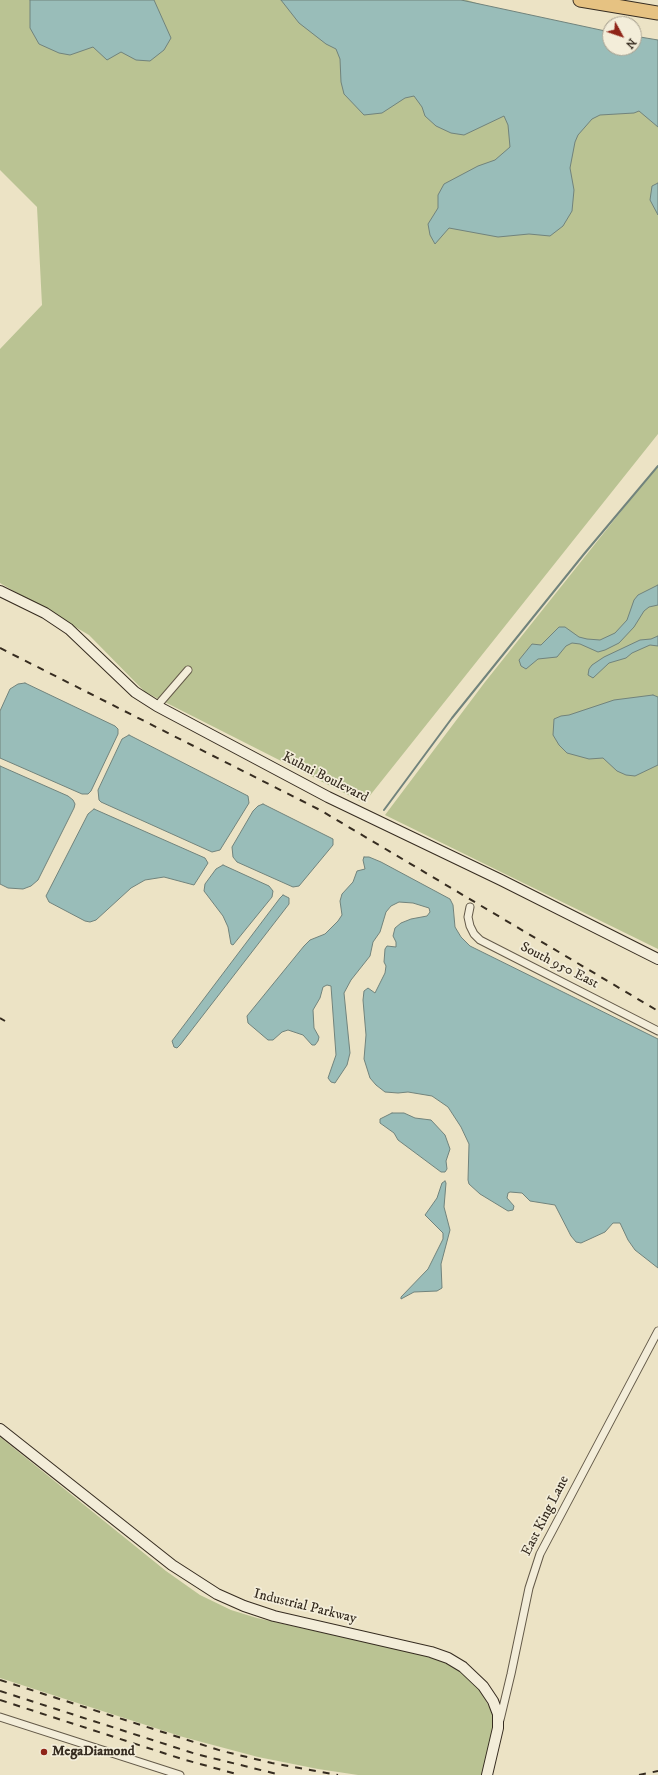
<!DOCTYPE html>
<html>
<head>
<meta charset="utf-8">
<style>
	body { margin:0 }
	#map { position:relative; width:658px; height:1775px; overflow:hidden; background:#ece3c5; font-family:"IM FELL DW Pica",serif }
	canvas { display:block }
	.north { position:absolute; left:602px; top:16px; width:40px; height:40px; box-sizing:border-box; background:#f3edd9; border:1px solid #a7a08f; border-radius:50%; rotate:130deg; font-size:11px; font-weight:700; line-height:16px; text-align:center; color:#362c20 }
	.north::after { content:''; display:block; margin:auto; width:14px; height:18px; background:#8f2418; clip-path:polygon(50% 0,100% 100%,50% 72%,0 100%) }
</style>
</head>
<body>
<div id="map">
<canvas width="658" height="1775"></canvas>
<div class="north">N</div>
</div>
<script>
const g = document.querySelector('canvas').getContext('2d');
g.lineJoin = 'round';
function fill(path, color) {
  g.fillStyle = color;
  g.fill(path, 'evenodd');
}
function toPath(rows) {
  const path = new Path2D();
  for (const r of rows) {
    path.moveTo(r[0], r[1]);
    for (let i = 2; i < r.length; i += 2) path.lineTo(r[i], r[i + 1]);
  }
  return path;
}
function trace(path, color, width, dash) {
  g.strokeStyle = color;
  g.lineWidth = width;
  g.lineCap = dash ? 'butt' : 'round';
  g.setLineDash(dash || []);
  g.stroke(path);
}
function label(font, color, halo, rows, align = 'center') {
  g.font = font + ' "IM FELL DW Pica",serif';
  g.lineWidth = 3.5;
  g.setLineDash([]);
  g.textBaseline = 'middle';
  g.strokeStyle = halo;
  g.fillStyle = color;
  for (const [text, x, y, turn = 0] of rows) {
    g.save();
    g.translate(x, y);
    g.rotate((+turn || 0) * Math.PI / 180);
    g.textAlign = isNaN(turn) ? turn : align;
    if (halo) g.strokeText(text, 0, 0);
    g.fillText(text, 0, 0);
    g.restore();
  }
}
const green = toPath([
	[0,0,467,0,557,28,610,48,634,48,658,40,658,434,364,803,145,692,89,635,0,583,0,349,42,305,37,207,0,170],
	[658,465,658,949,385,815,485,682],
	[0,1437,166,1571,200,1595,231,1610,257,1618,435,1658,458,1668,478,1687,492,1712,495,1722,485,1775,358,1775,318,1769,258,1757,183,1737,0,1678]
]);
const water = toPath([
	[30,0,154,0,171,38,164,50,150,61,136,60,121,52,107,60,93,47,70,55,59,53,39,44,30,28,30,0],
	[281,0,461,0,610,32,610,48,634,48,634,36,658,40,658,127,639,111,634,113,600,115,592,119,578,135,575,142,570,168,574,190,572,211,563,226,550,236,529,234,498,237,449,228,435,244,430,235,428,224,438,208,438,195,444,184,478,166,495,160,510,147,508,125,504,116,464,135,451,133,436,126,425,116,422,107,414,96,405,98,382,113,364,115,344,94,341,82,340,59,336,49,326,44,299,23,281,0],
	[658,183,658,215,650,200,652,186,658,183],
	[658,585,658,605,649,607,644,611,634,627,619,643,605,650,598,652,580,644,572,643,566,646,557,657,538,659,526,669,521,666,519,660,532,644,541,645,559,627,565,627,579,637,587,639,600,640,615,633,627,620,634,600,638,595,658,585],
	[658,636,658,646,650,645,632,653,626,658,609,663,593,678,588,675,589,669,592,665,604,657,640,640,651,639,658,636],
	[25,683,115,726,118,729,118,734,91,791,88,794,82,794,0,758,0,711,10,689,18,684,25,683],
	[653,695,658,697,658,765,635,776,626,775,617,771,603,758,589,759,567,753,559,745,553,735,554,719,561,716,569,715,614,700,653,695],
	[129,735,248,796,249,803,220,850,212,852,101,802,99,800,98,790,122,739,129,735],
	[0,766,68,796,73,800,75,804,74,808,38,880,31,886,23,889,8,888,0,884,0,766],
	[263,804,333,839,333,845,299,886,293,887,237,862,233,857,232,847,253,811,258,806,263,804],
	[94,809,205,858,208,863,194,885,164,877,145,880,131,888,96,920,90,922,85,921,49,902,46,896,88,814,94,809],
	[364,857,369,857,381,862,450,899,453,905,455,927,461,937,470,946,658,1039,658,1268,635,1250,628,1240,620,1223,613,1223,605,1232,581,1243,576,1242,571,1236,555,1205,530,1201,522,1193,510,1192,508,1193,507,1198,514,1206,513,1210,508,1211,480,1194,469,1184,468,1180,469,1144,461,1127,448,1107,432,1096,408,1092,398,1093,385,1092,376,1085,370,1078,364,1059,366,1035,363,1000,364,991,368,988,375,993,385,973,386,966,384,962,385,949,387,946,396,947,396,942,393,936,395,928,401,923,411,919,427,916,430,912,429,908,413,903,399,902,391,906,386,912,380,932,373,942,370,956,351,980,344,993,350,1053,347,1065,335,1083,331,1082,328,1078,336,1055,331,986,327,985,323,987,320,998,313,1010,314,1028,319,1037,318,1041,315,1045,312,1045,303,1035,288,1030,282,1032,273,1040,268,1040,248,1023,247,1016,304,946,310,940,325,934,338,921,342,915,340,901,342,894,353,882,357,871,365,869,363,860,364,857],
	[223,865,269,886,273,891,272,897,233,945,231,944,228,927,223,916,204,891,205,884,216,869,223,865],
	[283,895,289,898,289,904,180,1045,177,1048,174,1047,172,1041,280,898,283,895],
	[392,1113,404,1113,415,1118,431,1120,445,1135,450,1149,446,1161,447,1169,445,1172,441,1172,398,1140,394,1133,380,1123,380,1119,392,1113],
	[445,1181,446,1183,444,1207,450,1230,441,1264,442,1288,437,1291,414,1292,401,1299,401,1297,428,1269,443,1239,443,1233,425,1215,437,1198,442,1183,445,1181]
]);
const stream = toPath([
	[384,810,452,718,584,554,658,466]
]);
const street = toPath([
	[157,706,188,670],
	[470,907,468,917,470,926,474,934,480,940,658,1031],
	[0,1717,180,1775],
	[500,1720,511,1674,529,1588,540,1554,658,1331]
]);
const secondary = toPath([
	[0,591,45,613,69,629,135,692,157,706,328,797,501,880,658,959],
	[0,1429,172,1565,217,1594,244,1606,274,1616,431,1652,448,1658,463,1667,483,1686,493,1701,498,1714,498,1728,487,1775]
]);
const highway = toPath([
	[580,0,658,13]
]);
const rail = toPath([
	[0,648,320,810,658,1011],
	[0,1018,5,1021],
	[0,1680,222,1751,272,1763,338,1775],
	[0,1691,196,1754,281,1775],
	[0,1700,182,1759,240,1775],
	[639,1775,658,1771]
]);
const markers = [
	[44,1752,4,"#8f2418"]
];
const streetNames = [
	["Kuhni Boulevard",325,778,27],
	["South 950 East",559,966,27],
	["East King Lane",546,1516,-63],
	["Industrial Parkway",305,1607,14]
];
const poiNames = [
	["MegaDiamond",52,1752]
];
fill(green, '#bac393');
fill(water, '#99bdb9');
trace(water, '#71837c', 1);
trace(stream, '#71837c', 2);
trace(street, '#645a49', 9);
trace(secondary, '#362c20', 12);
trace(highway, '#362c20', 15);
trace(street, '#f3edd9', 7);
trace(secondary, '#f3edd9', 10);
trace(highway, '#e6c282', 13);
trace(rail, '#362c20', 2, [7, 7]);
for (const [x, y, r, color] of markers) {
  const dot = new Path2D();
  dot.arc(x, y, r, 0, 2 * Math.PI);
  g.fillStyle = color;
  g.fill(dot);
  trace(dot, '#f3edd9', 1.5);
}
label('14px', '#362c20', '#f3edd9', streetNames);
label('bold 14px', '#362c20', '#f3edd9', poiNames, 'left');
</script>
</body>
</html>
